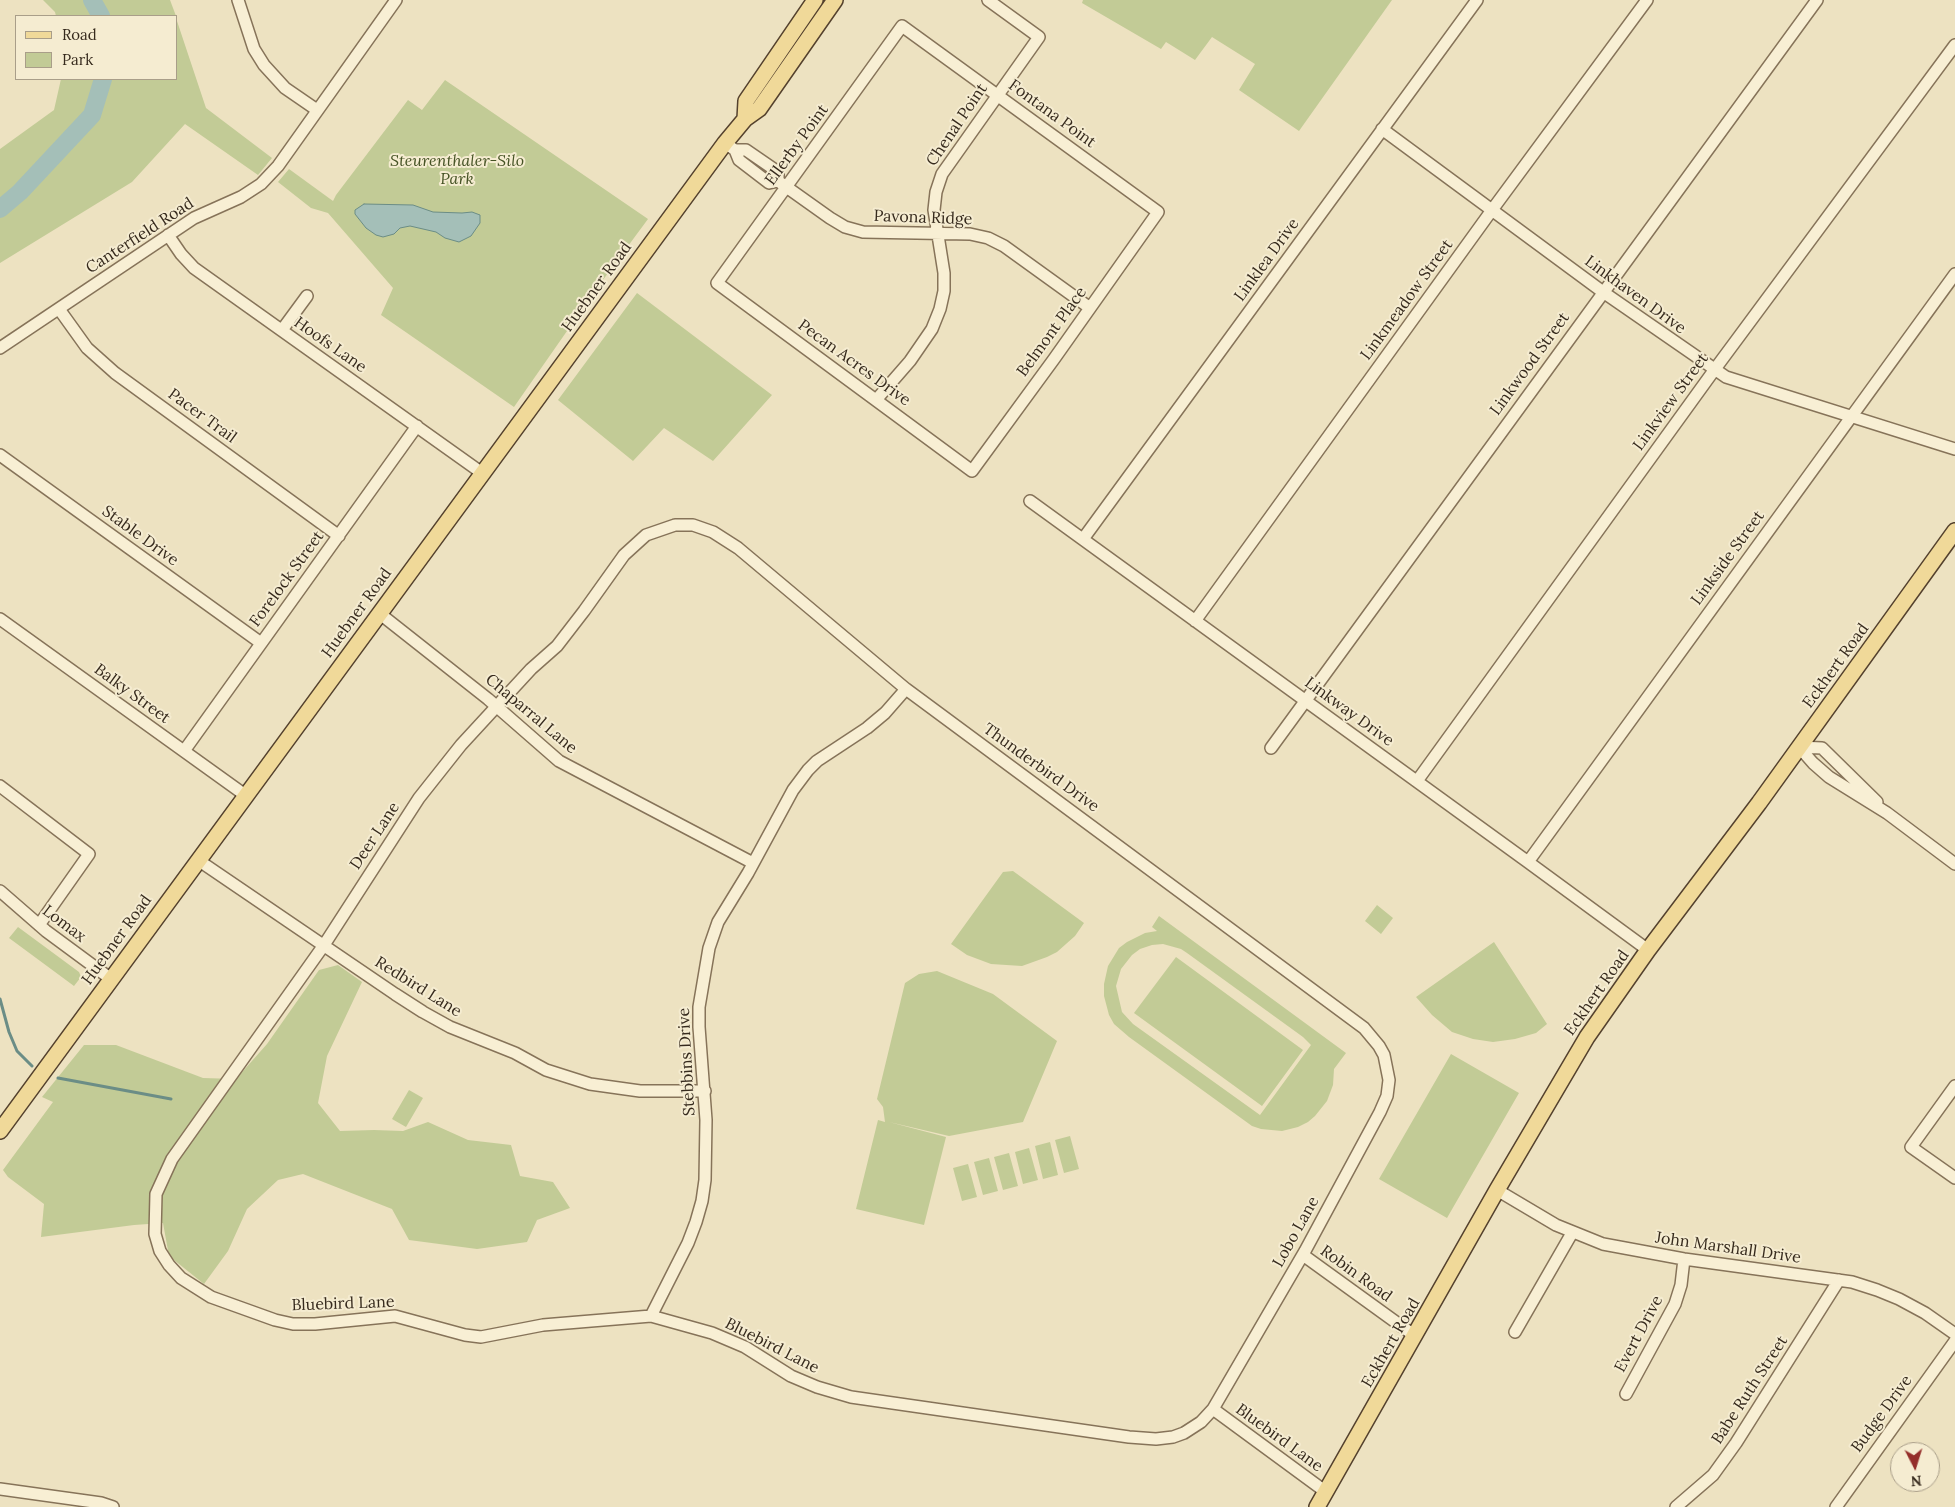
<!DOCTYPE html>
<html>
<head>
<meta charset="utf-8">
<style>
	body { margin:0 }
	#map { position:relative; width:1955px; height:1507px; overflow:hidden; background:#ede2c1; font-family:Lora,serif }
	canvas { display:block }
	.legend { position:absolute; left:15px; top:15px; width:162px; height:65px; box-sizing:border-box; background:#f5ecd1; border:1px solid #a99e89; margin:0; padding:6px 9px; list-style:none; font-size:15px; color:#362a1d }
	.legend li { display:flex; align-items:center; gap:10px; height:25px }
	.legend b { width:25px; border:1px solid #a99e89 }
	.north { position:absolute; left:1890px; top:1442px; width:50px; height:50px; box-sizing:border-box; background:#f5ecd1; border:1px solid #a99e89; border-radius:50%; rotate:175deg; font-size:14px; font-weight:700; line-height:20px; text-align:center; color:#362a1d }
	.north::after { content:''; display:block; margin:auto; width:18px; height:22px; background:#942e2a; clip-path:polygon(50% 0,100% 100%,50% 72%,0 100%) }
</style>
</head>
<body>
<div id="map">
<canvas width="1955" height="1507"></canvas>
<ul class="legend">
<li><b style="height:6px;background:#f0d999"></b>Road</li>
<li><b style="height:14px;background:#c2cb96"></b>Park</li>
</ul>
<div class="north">N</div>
</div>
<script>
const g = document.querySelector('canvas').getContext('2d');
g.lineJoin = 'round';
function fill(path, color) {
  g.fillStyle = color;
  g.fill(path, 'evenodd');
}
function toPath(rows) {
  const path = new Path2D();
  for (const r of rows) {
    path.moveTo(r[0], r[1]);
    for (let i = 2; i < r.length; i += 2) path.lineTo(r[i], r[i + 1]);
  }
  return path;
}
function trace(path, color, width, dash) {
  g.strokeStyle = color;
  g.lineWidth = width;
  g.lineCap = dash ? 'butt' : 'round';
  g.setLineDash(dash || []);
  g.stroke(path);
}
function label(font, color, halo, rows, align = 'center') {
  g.font = font + ' Lora,serif';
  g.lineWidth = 4;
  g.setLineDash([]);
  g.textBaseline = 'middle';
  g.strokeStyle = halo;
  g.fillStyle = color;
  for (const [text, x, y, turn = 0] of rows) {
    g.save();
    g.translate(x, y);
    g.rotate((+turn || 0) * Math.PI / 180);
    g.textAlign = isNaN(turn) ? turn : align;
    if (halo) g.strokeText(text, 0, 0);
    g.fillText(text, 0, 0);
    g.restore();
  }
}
const green = toPath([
	[43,0,170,0,176,16,56,16,55,12],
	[1083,0,1392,0,1299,131,1239,90,1255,64,1212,37,1195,60,1166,42,1161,49,1082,3],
	[176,18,206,108,272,158,258,175,185,124,132,182,0,263,0,149,54,110,61,79,176,79],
	[445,80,648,219,597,288,514,407,381,315,393,288,328,213,311,208,278,182,289,169,333,201,336,195,408,100,422,110],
	[637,293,772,395,713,461,664,428,633,461,558,400],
	[1013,871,1084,923,1075,936,1057,952,1047,957,1022,966,991,964,967,955,951,944,1003,872],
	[1377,905,1393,918,1381,934,1365,921],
	[1159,916,1346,1053,1334,1069,1333,1085,1327,1101,1315,1116,1308,1122,1298,1127,1282,1131,1261,1129,1252,1126,1129,1037,1114,1024,1109,1015,1104,996,1104,984,1108,966,1119,948,1127,942,1145,933,1157,931,1152,927],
	[1163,944,1181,949,1187,953,1303,1037,1311,1045,1260,1115,1133,1024,1122,1012,1116,986,1121,969,1132,955,1140,949,1152,945],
	[18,927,79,972,81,977,74,986,9,938],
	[1494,942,1547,1024,1536,1033,1515,1039,1493,1042,1473,1039,1452,1032,1432,1015,1416,997],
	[1176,957,1303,1050,1262,1106,1134,1013],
	[338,965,362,982,327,1056,318,1103,340,1131,374,1130,403,1131,428,1122,468,1140,511,1145,520,1176,553,1182,570,1208,537,1220,527,1242,477,1249,409,1240,392,1209,303,1174,278,1180,247,1209,228,1251,204,1284,169,1256,163,1223,134,1225,41,1237,44,1204,8,1177,3,1170,53,1102,42,1097,84,1045,116,1045,203,1078,236,1079,267,1044,319,970],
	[937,971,993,994,1057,1041,1023,1122,949,1136,889,1122,946,1137,924,1225,856,1209,878,1120,885,1122,883,1107,877,1099,905,983,919,974],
	[1451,1054,1519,1093,1447,1218,1379,1179],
	[409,1090,423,1098,406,1127,392,1119],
	[1070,1136,1079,1169,1064,1173,1055,1140],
	[1050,1142,1058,1175,1043,1179,1035,1146],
	[1029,1148,1038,1180,1023,1184,1015,1152],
	[1009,1153,1018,1186,1003,1190,994,1157],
	[989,1158,998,1191,983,1195,974,1162],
	[968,1164,977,1197,962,1201,953,1168]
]);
const water = toPath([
	[364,204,413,205,433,212,462,213,472,212,480,215,480,223,471,236,459,242,445,238,436,232,410,226,400,228,394,234,383,237,376,235,366,228,355,214,355,210,364,204]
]);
const stream = toPath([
	[0,999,9,1032,17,1051,32,1066],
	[58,1078,171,1099]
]);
const river = toPath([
	[92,0,101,16],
	[0,209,20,192,92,115,103,79]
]);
const minor = toPath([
	[238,0,254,49,264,65,285,88,317,110],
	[902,26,1158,212,1054,359,972,471,717,283,902,26],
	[1382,129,1603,292,1726,377,1955,449],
	[725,143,735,150,739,160,769,183,778,181],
	[735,150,746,150,778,172,778,181],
	[778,181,830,218,845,227,863,232,970,234,988,238,1004,246,1090,308],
	[168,235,181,254,194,268,482,473],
	[59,309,87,348,115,373,339,536],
	[282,330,307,296],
	[0,348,194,218,241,197,261,184,278,166,396,0],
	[876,400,910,361,932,329,940,309,944,291,944,273,934,210,936,192,942,174,1039,37,988,0],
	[0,455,261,643],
	[1030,501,1528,862,1648,950],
	[675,525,693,525,713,532,738,548,906,689,1364,1028,1379,1046,1384,1055,1389,1080,1387,1096,1380,1112,1305,1251,1213,1409,1201,1422,1184,1433,1173,1437,1156,1439,1129,1437,851,1397,817,1387,791,1376,745,1347,712,1333,651,1316,543,1325,481,1337,465,1335,395,1316,315,1324,293,1324,275,1320,211,1297,181,1278,169,1265,160,1251,155,1234,156,1194,172,1159,324,945,419,798,461,745,531,669,557,646,584,611,624,555,646,535,675,525],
	[1083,539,1477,0],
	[379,613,488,699,559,761,753,863],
	[0,619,245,795],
	[1195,621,1492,210,1647,0],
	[1799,747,1813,763,1829,777,1887,813,1955,864],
	[1799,747,1822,748,1877,802],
	[1271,748,1817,0],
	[184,751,417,426],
	[1417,781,1715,369,1955,45],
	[0,786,89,854,39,925],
	[198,860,395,994,423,1012,450,1027,515,1053,546,1070,590,1084,640,1091,705,1091],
	[1528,862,1955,274],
	[0,891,46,931,111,979],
	[1955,1086,1911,1147,1955,1178],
	[1497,1190,1556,1225,1603,1244,1684,1259,1852,1282,1877,1290,1899,1299,1925,1313,1955,1334],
	[1303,1255,1415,1336],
	[651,1316,688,1243,696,1222,702,1201,705,1180,706,1120,699,1027,699,1007,709,948,718,922,748,873,793,790,808,770,817,761,867,728,885,713,906,689],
	[1515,1332,1572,1233],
	[1626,1394,1675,1304,1681,1285,1684,1259],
	[1213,1409,1326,1492],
	[0,1489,101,1503,113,1507],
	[1676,1507,1713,1475,1736,1443,1839,1280],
	[1836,1507,1955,1341]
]);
const major = toPath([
	[745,119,746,101,815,0],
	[0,1131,725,143,745,119,759,109,835,0],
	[1317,1507,1497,1190,1587,1037,1648,950,1759,803,1955,531]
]);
const streetNames = [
	["Fontana Point",1052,114,36],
	["Chenal Point",957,125,-56],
	["Ellerby Point",797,145,-54],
	["Pavona Ridge",923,218,2],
	["Canterfield Road",140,236,-33],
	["Linklea Drive",1267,260,-54],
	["Huebner Road",597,287,-54],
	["Linkhaven Drive",1635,295,36],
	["Linkmeadow Street",1407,300,-54],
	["Belmont Place",1052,332,-54],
	["Hoofs Lane",330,345,35],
	["Pecan Acres Drive",854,363,36],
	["Linkwood Street",1530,364,-54],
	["Linkview Street",1671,402,-54],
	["Pacer Trail",202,416,36],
	["Stable Drive",140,536,36],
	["Linkside Street",1728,558,-54],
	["Forelock Street",287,579,-54],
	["Huebner Road",357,613,-54],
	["Eckhert Road",1836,666,-54],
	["Balky Street",132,694,36],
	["Linkway Drive",1349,712,36],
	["Chaparral Lane",531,714,40],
	["Thunderbird Drive",1041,768,36],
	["Deer Lane",375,836,-57],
	["Lomax",64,924,37],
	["Huebner Road",117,940,-54],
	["Redbird Lane",418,987,32],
	["Eckhert Road",1597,993,-55],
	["Stebbins Drive",687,1062,-93],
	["Lobo Lane",1296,1232,-61],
	["John Marshall Drive",1728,1248,8],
	["Robin Road",1356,1274,36],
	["Bluebird Lane",343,1304,-2],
	["Evert Drive",1639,1334,-62],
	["Eckhert Road",1391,1343,-60],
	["Bluebird Lane",772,1346,27],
	["Babe Ruth Street",1750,1390,-57],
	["Budge Drive",1882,1414,-54],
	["Bluebird Lane",1279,1438,36]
];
const parkNames = [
	["Steurenthaler-Silo",457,161],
	["Park",457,179]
];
fill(green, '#c2cb96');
fill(water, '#a4bfb8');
trace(water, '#6b8d86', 1);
trace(stream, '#6b8d86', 3);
trace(river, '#a4bfb8', 18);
trace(minor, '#867359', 14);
trace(major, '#54412d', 18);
trace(minor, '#f8efd4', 11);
trace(major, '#f0d999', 15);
label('16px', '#362a1d', '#f5ecd1', streetNames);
label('italic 16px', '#455224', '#f5ecd1', parkNames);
</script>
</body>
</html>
